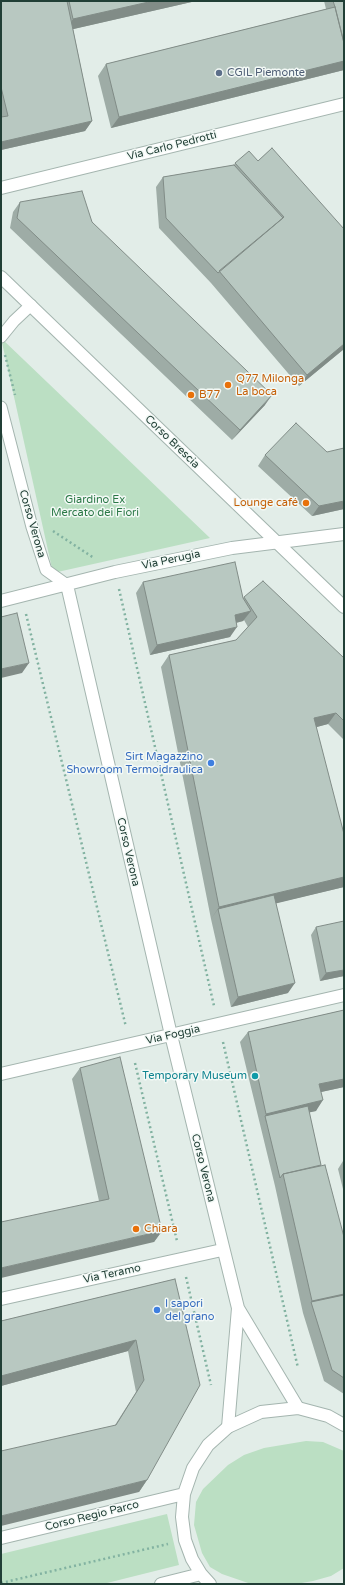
<!DOCTYPE html>
<html>
<head>
<meta charset="utf-8">
<style>
	body { margin:0 }
	#map { position:relative; width:345px; height:1585px; overflow:hidden; background:#e2ede8; font-family:"Varela Round",sans-serif }
	canvas { display:block }
	.frame { position:absolute; inset:0; border:2px solid #213f36; pointer-events:none }
</style>
</head>
<body>
<div id="map">
<canvas width="345" height="1585"></canvas>
<div class="frame"></div>
</div>
<script>
const g = document.querySelector('canvas').getContext('2d');
g.lineJoin = 'round';
function fill(path, color) {
  g.fillStyle = color;
  g.fill(path, 'evenodd');
}
function toPath(rows) {
  const path = new Path2D();
  for (const r of rows) {
    path.moveTo(r[0], r[1]);
    for (let i = 2; i < r.length; i += 2) path.lineTo(r[i], r[i + 1]);
  }
  return path;
}
function trace(path, color, width, dash) {
  g.strokeStyle = color;
  g.lineWidth = width;
  g.lineCap = dash ? 'butt' : 'round';
  g.setLineDash(dash || []);
  g.stroke(path);
}
function label(font, color, halo, rows, align = 'center') {
  g.font = font + ' "Varela Round",sans-serif';
  g.lineWidth = 3;
  g.setLineDash([]);
  g.textBaseline = 'middle';
  g.strokeStyle = halo;
  g.fillStyle = color;
  for (const [text, x, y, turn = 0] of rows) {
    g.save();
    g.translate(x, y);
    g.rotate((+turn || 0) * Math.PI / 180);
    g.textAlign = isNaN(turn) ? turn : align;
    if (halo) g.strokeText(text, 0, 0);
    g.fillText(text, 0, 0);
    g.restore();
  }
}
const green = toPath([
	[1,338,210,538,53,573],
	[306,1441,323,1442,344,1451,344,1568,331,1576,313,1581,296,1584,251,1584,222,1574,210,1567,202,1553,194,1525,196,1502,203,1489,228,1465,244,1455,264,1448],
	[167,1514,179,1565,103,1584,1,1584,1,1554]
]);
const path = toPath([
	[5,355,15,395],
	[53,531,94,558],
	[119,589,214,1006],
	[26,614,126,1027],
	[223,1042,298,1368],
	[135,1063,177,1241],
	[186,1277,211,1385],
	[1,1583,168,1544]
]);
const service = toPath([
	[1,337,14,321,31,305],
	[1,407,32,527,46,570,67,585]
]);
const minor = toPath([
	[1,188,344,104],
	[67,585,171,1035,238,1308,298,1408],
	[1,601,115,572,232,548,344,534],
	[1,1074,344,995],
	[1,1299,222,1250],
	[228,1427,238,1308]
]);
const tertiary = toPath([
	[1,277,344,607],
	[1,1538,184,1494],
	[161,1584,201,1574],
	[210,1584,201,1574,192,1559,185,1540,182,1517,184,1494,193,1468,208,1445,228,1427,261,1412,298,1408,328,1416,344,1425]
]);
const wall = toPath([
	[1,1,196,1,73,29,92,121,85,131,1,150],
	[324,1,344,1,344,70,111,128,98,76,106,64,326,9],
	[272,148,344,349,299,386,211,283,159,228,156,187,163,177,234,165,235,163,258,161],
	[20,202,92,222,265,405,232,440,10,228,13,212],
	[327,452,344,509,312,516,258,466,265,455],
	[143,582,243,598,244,597,344,658,344,740,328,724,316,727,344,887,276,903,288,993,231,1007,211,919,161,667,169,655,236,640,248,627,244,620,243,621,236,623,230,637,150,655,136,593],
	[316,927,344,976,320,981,311,935],
	[344,1010,344,1087,321,1092,316,1111,309,1112,321,1165,344,1237,344,1394,324,1381,303,1313,275,1186,240,1042,248,1032],
	[80,1068,162,1231,154,1242,99,1201,72,1079],
	[343,1161,344,1161,344,1193,338,1169],
	[175,1279,147,1480,139,1492,115,1425,136,1392,128,1351,1,1386,1,1321]
]);
const shadedWall = toPath([
	[153,1,196,1,65,31,73,19],
	[344,61,344,70,111,128,119,117],
	[92,121,85,131,1,150,1,142],
	[344,344,344,349,299,386,307,375],
	[272,395,265,405,232,440,240,430],
	[344,501,344,509,312,516,319,506],
	[251,611,243,621,227,625,235,615],
	[237,627,230,637,150,655,157,645],
	[29,663,22,673,1,678,1,669],
	[336,713,328,724,306,730,314,718],
	[344,877,344,887,220,917,218,909,211,919,219,907],
	[344,970,344,976,320,981,326,973],
	[295,983,288,993,231,1007,238,997],
	[344,1079,344,1087,312,1094,319,1084],
	[323,1100,316,1111,266,1122,265,1116,266,1114],
	[162,1231,154,1242,1,1278,1,1268],
	[344,1294,344,1305,311,1302,312,1301],
	[136,1340,128,1351,1,1386,1,1376],
	[147,1480,139,1492,1,1526,1,1516]
]);
const building = toPath([
	[1,1,67,1,92,121,1,142,1,117,8,116,1,87,1,1],
	[69,1,153,1,73,19,69,1],
	[333,1,344,1,344,43,335,7,333,1],
	[335,7,344,43,344,61,119,117,106,64,335,7],
	[272,148,344,229,344,344,307,375,219,271,284,217,235,163,249,151,258,161,272,148],
	[234,165,283,218,218,273,166,218,163,177,234,165],
	[82,191,92,222,272,395,240,430,17,218,20,202,82,191],
	[296,423,327,452,344,448,344,501,319,506,265,455,296,423],
	[235,562,243,598,251,611,235,615,237,627,157,645,143,582,235,562],
	[263,581,344,658,344,721,336,713,314,718,344,834,344,877,219,907,169,655,236,640,257,617,244,597,263,581],
	[17,613,29,663,1,669,1,617,17,613],
	[274,895,295,983,238,997,218,909,274,895],
	[344,921,344,970,326,973,316,927,344,921],
	[344,1010,344,1079,319,1084,323,1100,266,1114,248,1032,344,1010],
	[120,1057,162,1231,1,1268,1,1222,109,1199,80,1068,120,1057],
	[308,1106,321,1165,283,1174,280,1178,265,1116,308,1106],
	[325,1165,344,1237,344,1294,312,1301,283,1174,325,1165],
	[175,1279,200,1385,147,1480,1,1516,1,1451,116,1425,144,1380,136,1340,1,1376,1,1321,175,1279],
	[344,1295,344,1378,332,1370,311,1302,344,1295]
]);
const markers = [
	[219,73,4,"#5c6f8a"],
	[228,385,4,"#e8710a"],
	[191,395,4,"#e8710a"],
	[306,503,4,"#e8710a"],
	[211,763,4,"#3f7fe0"],
	[255,1076,4,"#0f9aa8"],
	[136,1229,4,"#e8710a"],
	[157,1310,4,"#3f7fe0"]
];
const serviceNames = [
	["CGIL Piemonte",227,73]
];
const streetNames = [
	["Via Carlo Pedrotti",172,146,-14],
	["Corso Brescia",172,442,44],
	["Corso Verona",32,524,74],
	["Via Perugia",171,560,-12],
	["Corso Verona",128,852,77],
	["Via Foggia",173,1035,-13],
	["Corso Verona",203,1168,76],
	["Via Teramo",112,1274,-12],
	["Corso Regio Parco",92,1516,-14]
];
const foodNames = [
	["Q77 Milonga",236,379],
	["La boca",236,392],
	["B77",199,395],
	["Lounge café",298,503,"right"],
	["Chiara",144,1229]
];
const parkNames = [
	["Giardino Ex",95,500],
	["Mercato dei Fiori",95,513]
];
const shopNames = [
	["Sirt Magazzino",203,757],
	["Showroom Termoidraulica",203,770],
	["I sapori",165,1304,"left"],
	["del grano",165,1317,"left"]
];
const cultureNames = [
	["Temporary Museum",247,1076]
];
fill(green, '#bbdfc3');
trace(service, '#a4b5af', 13);
trace(minor, '#a4b5af', 14);
trace(tertiary, '#a4b5af', 14);
trace(path, '#82b2a1', 2.5, [2, 3]);
trace(service, '#fff', 11);
trace(minor, '#fff', 12);
trace(tertiary, '#fff', 12);
fill(wall, '#9eaca6');
fill(shadedWall, '#818c87');
fill(building, '#b8c8c1');
trace(building, '#818c87', 1);
for (const [x, y, r, color] of markers) {
  const dot = new Path2D();
  dot.arc(x, y, r, 0, 2 * Math.PI);
  g.fillStyle = color;
  g.fill(dot);
  trace(dot, '#f3f9f6', 1.5);
}
label('11px', '#4e5e75', '#f3f9f6', serviceNames, 'left');
label('11px', '#213f36', '#f3f9f6', streetNames);
label('11px', '#c56008', '#f3f9f6', foodNames, 'left');
label('11px', '#2a7846', '#f3f9f6', parkNames);
label('11px', '#366cbe', '#f3f9f6', shopNames, 'right');
label('11px', '#0d838f', '#f3f9f6', cultureNames, 'right');
</script>
</body>
</html>
